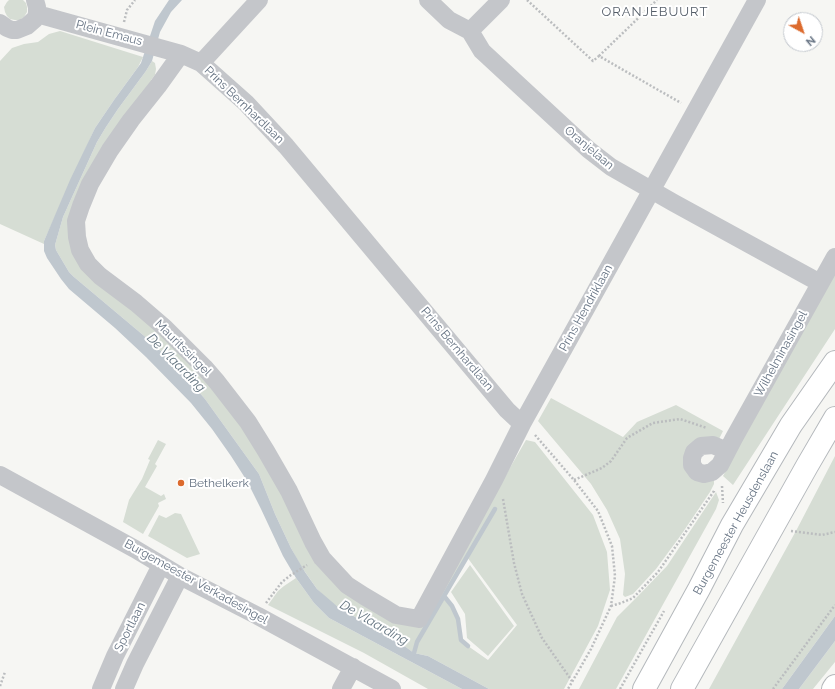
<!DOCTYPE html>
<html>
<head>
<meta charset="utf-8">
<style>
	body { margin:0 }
	#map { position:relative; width:835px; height:689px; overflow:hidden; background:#f6f6f3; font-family:Raleway,sans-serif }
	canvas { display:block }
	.north { position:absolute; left:783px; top:12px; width:40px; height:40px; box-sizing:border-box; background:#fff; border:1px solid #c2c7cd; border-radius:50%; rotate:140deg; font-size:11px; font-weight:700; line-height:16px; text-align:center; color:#667383 }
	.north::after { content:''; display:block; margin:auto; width:14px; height:18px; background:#dc6a2d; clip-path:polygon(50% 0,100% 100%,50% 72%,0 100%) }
</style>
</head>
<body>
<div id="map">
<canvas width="835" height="689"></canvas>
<div class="north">N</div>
</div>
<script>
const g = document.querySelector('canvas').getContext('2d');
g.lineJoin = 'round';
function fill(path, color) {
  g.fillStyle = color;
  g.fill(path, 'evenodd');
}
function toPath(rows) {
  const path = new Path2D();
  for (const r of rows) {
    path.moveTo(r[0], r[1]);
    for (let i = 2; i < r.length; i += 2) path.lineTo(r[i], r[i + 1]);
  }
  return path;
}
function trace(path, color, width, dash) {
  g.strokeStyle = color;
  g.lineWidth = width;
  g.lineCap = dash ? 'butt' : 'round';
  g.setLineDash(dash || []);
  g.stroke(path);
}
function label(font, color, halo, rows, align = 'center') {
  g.font = font + ' Raleway,sans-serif';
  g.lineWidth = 4;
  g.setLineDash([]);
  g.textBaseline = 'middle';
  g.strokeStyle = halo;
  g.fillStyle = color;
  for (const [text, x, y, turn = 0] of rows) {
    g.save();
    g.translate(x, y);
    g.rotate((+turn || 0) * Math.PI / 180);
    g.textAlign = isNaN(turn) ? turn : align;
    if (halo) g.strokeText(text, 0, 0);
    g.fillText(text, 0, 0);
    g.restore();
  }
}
const green = toPath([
	[9,0,23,0,26,3,27,7,27,12,24,17,20,20,15,20,10,19,7,16,5,12,4,7,7,2],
	[60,31,143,57,138,67,114,100,95,128,44,241,44,244,0,224,0,61,12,48,24,44,38,42,49,34],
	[152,61,155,63,156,69,155,75,151,80,154,84,129,115,73,237,139,311,222,394,332,575,423,619,526,440,535,442,593,515,607,552,610,590,598,626,564,689,489,689,428,656,414,653,403,645,338,607,329,601,317,589,301,566,291,548,275,514,259,474,205,399,179,369,167,357,149,340,74,277,69,272,56,250,55,245,63,217,97,142,106,127,118,109,146,71],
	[467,557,517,625,488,660,468,646,461,640,458,619,452,606,444,596],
	[835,266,835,329,733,485,723,476],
	[551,398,623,437,637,422,676,405,723,431,718,441,685,451,714,477,714,484,710,492,681,535,656,569,633,594,625,597,623,595,625,574,620,539,607,510,591,484,538,421],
	[158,440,166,444,155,464,157,466,145,487,161,496,164,494,166,499,158,503,159,506,143,534,123,522,129,500,142,479,150,460,148,459],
	[835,456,835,616,782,689,709,689,797,529],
	[716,492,719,500,716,509,616,689,579,689,617,617,639,595,667,566],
	[175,513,181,514,200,554,187,558,148,536,159,515,166,518],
	[470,565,514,626,488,656,467,638,465,614,451,592],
	[296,578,314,603,329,618,462,689,428,689,364,653,268,605,278,591,284,586],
	[835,641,835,662,813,689,799,689]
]);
const water = toPath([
	[169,0,182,0,171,12,160,32,152,61,146,71,118,109,106,127,97,142,63,217,55,245,56,250,69,272,74,277,149,340,167,357,179,369,205,399,259,474,275,514,291,548,305,572,317,589,338,607,403,645,414,653,428,656,489,689,462,689,329,618,314,603,296,578,283,556,261,509,247,481,231,456,212,429,191,403,146,357,115,328,69,289,61,279,47,258,44,251,44,241,70,180,95,128,114,100,141,63,155,21],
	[835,616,835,641,799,689,782,689]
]);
const stream = toPath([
	[444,596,452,606,458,619,461,640,468,646],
	[414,653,417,642,495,509]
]);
const path = toPath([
	[527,0,593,61,599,56,681,103],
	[124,22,127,10,135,0],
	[599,56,657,0],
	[535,435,574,480,598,511,612,546,615,576,611,606,591,649,568,689],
	[574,480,602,468,611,461,627,438,653,423,680,419,707,428],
	[722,486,723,503],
	[503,499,514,563,522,594,542,638,572,681],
	[791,531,822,535,835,532],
	[266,603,282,582,291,575,307,565],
	[611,606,621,603,633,598,658,572,714,491,714,489],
	[0,686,5,672],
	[620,689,664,611],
	[773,689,835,605]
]);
const minor = toPath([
	[428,0,449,20,470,31,482,51,589,150,611,167,674,203,820,283],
	[37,14,181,54,201,63,246,103,286,146,507,410,522,424],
	[0,23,7,28,12,30,17,30,27,26,35,19,37,14,37,7,35,0],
	[470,31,501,0],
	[181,54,158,86,131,120,110,150,90,184,81,206,76,221,77,237,80,250,88,264,100,276,136,303,165,328,204,367,217,382,248,422,266,451,289,491,313,542,322,558,334,571,347,585,364,596,396,615,419,619,494,480,522,424,757,0],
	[201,63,259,0],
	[727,451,713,445,701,446,694,452,692,458,692,465,697,472,704,474,712,472,720,465,734,438,835,257],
	[0,475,135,549,180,576,258,616,392,689],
	[101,689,115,656,161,565],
	[124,689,135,664,180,576],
	[341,689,353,667]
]);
const major = toPath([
	[644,689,699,589,732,525,791,425,835,362],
	[682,689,807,466,835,418]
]);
const highway = toPath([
	[833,689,835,686]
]);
const markers = [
	[181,483,4,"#dc6a2d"]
];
const streetNames = [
	["Plein Emaus",109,33,15],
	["Prins Bernhardlaan",244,105,44],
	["Oranjelaan",589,148,40],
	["Prins Hendriklaan",586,308,-61],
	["Mauritssingel",183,348,45],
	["Prins Bernhardlaan",457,349,50],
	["Wilhelminasingel",781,354,-61],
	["Burgemeester Heusdenslaan",736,523,-61],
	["Burgemeester Verkadesingel",196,582,29],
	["Sportlaan",130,627,-63]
];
const poiNames = [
	["Bethelkerk",189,483]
];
const neighbourhoodNames = [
	["ORANJEBUURT",655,12]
];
const waterNames = [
	["De Vlaarding",176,363,45],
	["De Vlaarding",374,623,30]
];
fill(green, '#d6ddd4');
fill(water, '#bfc7ce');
trace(stream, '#bfc7ce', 4.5);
trace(major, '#b4b8bc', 24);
trace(highway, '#b4b7ba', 24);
trace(path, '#bbbdbf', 2.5, [2, 2]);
trace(minor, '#c4c6ca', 18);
trace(major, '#fff', 22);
trace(highway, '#fff', 22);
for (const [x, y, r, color] of markers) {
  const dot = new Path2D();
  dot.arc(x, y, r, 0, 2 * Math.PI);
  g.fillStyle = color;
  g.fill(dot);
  trace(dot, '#fff', 1.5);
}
label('12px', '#667383', '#fff', streetNames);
label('12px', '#667383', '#fff', poiNames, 'left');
g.letterSpacing = '1px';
label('13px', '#545d68', '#fff', neighbourhoodNames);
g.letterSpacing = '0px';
label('italic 13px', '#62737f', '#fff', waterNames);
</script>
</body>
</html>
